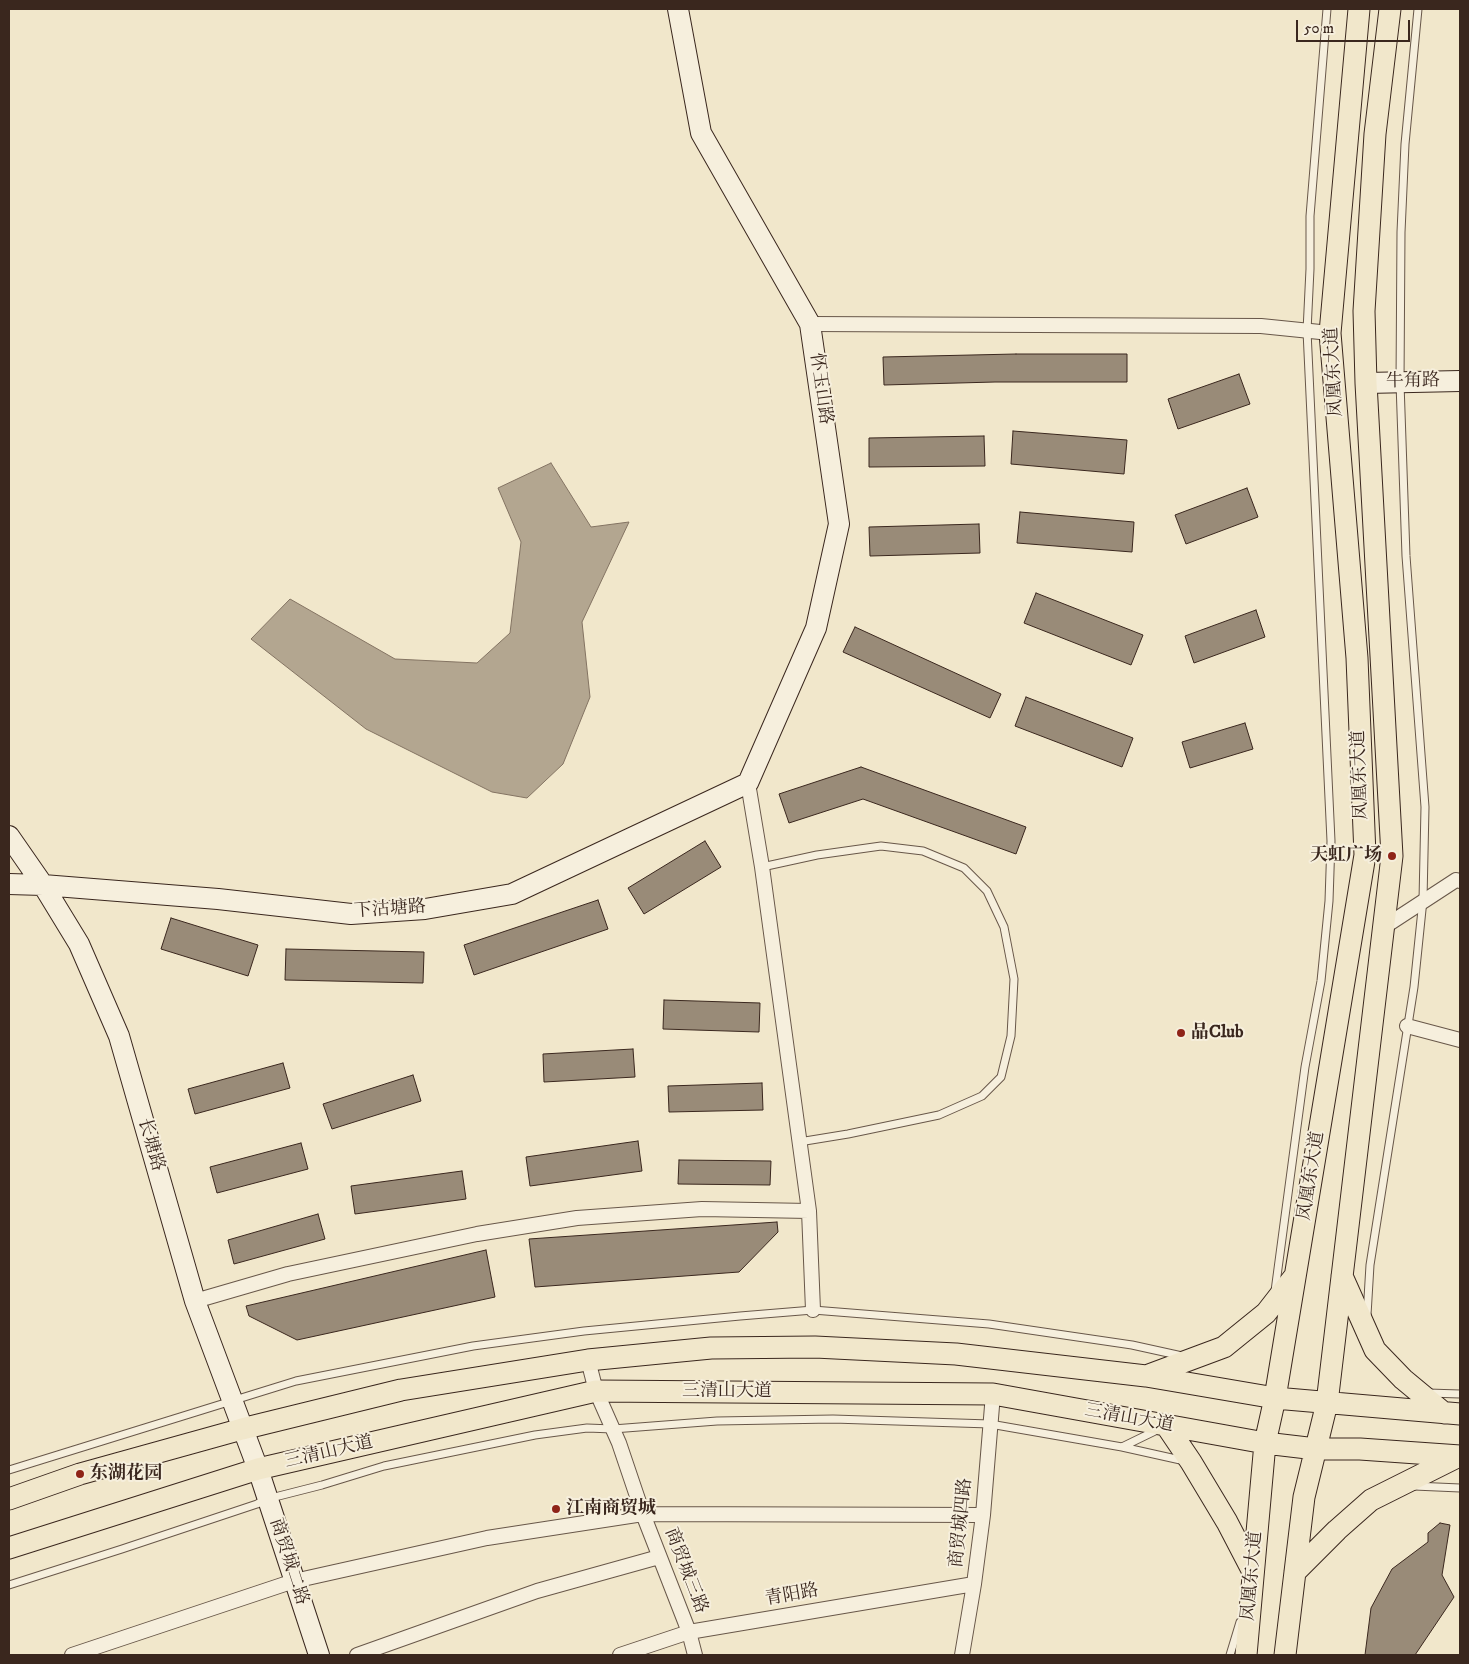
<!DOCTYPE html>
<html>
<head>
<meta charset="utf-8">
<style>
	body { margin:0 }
	#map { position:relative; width:1469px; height:1664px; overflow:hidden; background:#f1e7cb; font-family:"IM FELL DW Pica",serif }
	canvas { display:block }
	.frame { position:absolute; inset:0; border:10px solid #3a271e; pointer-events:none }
	.scale { position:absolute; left:1296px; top:20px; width:114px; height:22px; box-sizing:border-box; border:2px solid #3a271e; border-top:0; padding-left:6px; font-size:15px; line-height:18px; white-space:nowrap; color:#3a271e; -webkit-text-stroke:4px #f6efdd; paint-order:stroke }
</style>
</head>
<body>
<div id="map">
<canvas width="1469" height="1664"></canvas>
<div class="frame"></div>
<div class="scale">50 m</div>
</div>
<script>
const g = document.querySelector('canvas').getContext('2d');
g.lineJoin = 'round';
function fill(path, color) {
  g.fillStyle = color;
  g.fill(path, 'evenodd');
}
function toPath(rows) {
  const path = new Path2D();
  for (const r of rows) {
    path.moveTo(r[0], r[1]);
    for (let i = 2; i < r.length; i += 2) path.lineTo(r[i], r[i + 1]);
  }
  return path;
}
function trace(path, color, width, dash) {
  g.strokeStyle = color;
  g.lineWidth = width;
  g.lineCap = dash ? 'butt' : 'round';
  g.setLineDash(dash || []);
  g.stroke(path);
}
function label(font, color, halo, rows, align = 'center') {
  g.font = font + ' "IM FELL DW Pica","Noto Serif SC",serif';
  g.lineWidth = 4;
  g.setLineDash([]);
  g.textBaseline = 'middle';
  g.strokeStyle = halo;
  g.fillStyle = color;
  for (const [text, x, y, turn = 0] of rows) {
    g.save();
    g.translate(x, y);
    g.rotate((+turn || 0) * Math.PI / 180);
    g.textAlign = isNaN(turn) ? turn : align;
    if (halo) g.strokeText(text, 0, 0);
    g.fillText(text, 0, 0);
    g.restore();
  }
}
const water = toPath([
	[551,463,591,527,629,522,582,622,590,697,563,764,527,798,492,792,366,729,251,639,290,599,395,659,477,663,510,633,521,542,498,488,551,463]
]);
const building = toPath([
	[1016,354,1127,354,1127,382,995,382,884,385,883,357,1016,354],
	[1239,374,1250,404,1178,429,1168,399,1239,374],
	[1013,431,1127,440,1124,474,1011,464,1013,431],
	[984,436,985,466,869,467,869,438,984,436],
	[1247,488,1258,517,1186,544,1175,515,1247,488],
	[1020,512,1134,522,1132,552,1017,543,1020,512],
	[979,524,980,553,870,556,869,527,979,524],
	[1036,593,1143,635,1131,665,1024,623,1036,593],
	[1256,610,1265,637,1194,663,1185,636,1256,610],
	[855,627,1001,694,990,718,843,652,855,627],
	[1026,697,1133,738,1122,767,1015,726,1026,697],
	[1245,723,1253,749,1190,768,1182,742,1245,723],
	[861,767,1026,827,1016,854,863,799,789,823,779,794,861,767],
	[705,841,721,867,644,914,628,888,705,841],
	[598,900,608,929,474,975,464,945,598,900],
	[171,918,258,945,248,976,161,949,171,918],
	[286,949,424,952,423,983,285,980,286,949],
	[664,1000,760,1003,759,1032,663,1029,664,1000],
	[633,1049,635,1077,544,1082,543,1054,633,1049],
	[283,1063,290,1088,195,1114,188,1089,283,1063],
	[413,1075,421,1101,332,1129,323,1104,413,1075],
	[762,1083,763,1110,669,1112,668,1086,762,1083],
	[638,1141,642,1171,530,1186,526,1157,638,1141],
	[301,1143,308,1169,217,1193,210,1167,301,1143],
	[679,1160,771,1161,770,1185,678,1184,679,1160],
	[462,1171,466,1199,355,1214,351,1186,462,1171],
	[318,1214,325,1239,234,1264,228,1240,318,1214],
	[777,1222,778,1232,739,1272,535,1287,529,1239,777,1222],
	[486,1250,495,1297,297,1340,249,1316,246,1306,486,1250],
	[1440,1523,1450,1525,1442,1575,1454,1597,1415,1655,1365,1655,1371,1608,1392,1569,1428,1542,1428,1533,1440,1523]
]);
const lane = toPath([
	[762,867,817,855,881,846,923,851,964,868,987,891,1004,927,1014,979,1011,1036,1001,1077,982,1096,939,1115,848,1134,799,1142],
	[1275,1291,1305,1067,1321,981,1329,901,1331,841,1307,331,1310,269,1310,216,1327,9],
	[1367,1315,1370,1265,1414,987,1423,900,1425,807,1406,556,1400,383,1401,232,1405,144,1418,9],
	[1428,1393,1460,1394],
	[1122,1447,1185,1461],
	[9,1470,296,1381,473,1346,584,1331,740,1316,813,1310,989,1324,1132,1345,1182,1356],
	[1414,1486,1460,1488],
	[9,1585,122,1549,257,1504,267,1499,322,1485,384,1466,535,1435,587,1428,613,1429,717,1421,833,1419,990,1424,1122,1447,1157,1430],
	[1230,1655,1240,1622]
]);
const street = toPath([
	[810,324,1261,326,1330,333],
	[748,783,762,867,809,1211,813,1310],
	[1384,927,1456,880,1460,881],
	[1407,1026,1460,1040],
	[195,1301,288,1274,477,1234,577,1218,702,1209,809,1211],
	[588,1360,596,1391,619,1443,643,1514,689,1632,695,1655],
	[72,1655,294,1581,487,1538,643,1514,983,1515],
	[357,1655,537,1591,659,1557],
	[620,1655,689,1632,974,1584],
	[962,1655,974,1584,983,1515,993,1394]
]);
const secondary = toPath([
	[1366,383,1460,381],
	[9,836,43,885,79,944,119,1036,195,1301,258,1469,319,1655],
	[9,884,43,885,218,899,351,914,425,909,512,894,748,783,816,628,839,524,810,324,701,133,678,9]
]);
const primary = toPath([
	[1342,1276,1375,1350,1403,1379,1444,1413],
	[1146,1376,1224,1347,1266,1313,1294,1277],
	[1166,1425,1191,1462,1227,1522,1253,1572],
	[9,1499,80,1474,242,1429,401,1390,588,1360,711,1348,815,1347,956,1354,1146,1376,1275,1398,1460,1414],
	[9,1548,258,1469,596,1391,993,1394,1265,1443,1316,1449,1360,1449,1460,1456],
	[1295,1572,1337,1530,1371,1500,1459,1456],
	[1246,1655,1265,1443,1275,1398,1365,855,1357,658,1330,333,1359,9],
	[1285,1655,1304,1497,1327,1403,1392,856,1366,383,1364,311,1375,134,1390,9]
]);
const markers = [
	[1392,856,5,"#8f2418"],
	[1181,1033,5,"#8f2418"],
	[80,1474,5,"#8f2418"],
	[556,1509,5,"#8f2418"]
];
const streetNames = [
	["凤凰东大道",1335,372,-93],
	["牛角路",1413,382,-1],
	["怀玉山路",820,389,82],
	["凤凰东大道",1361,775,-92],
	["下沽塘路",390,910,-4],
	["长塘路",150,1145,74],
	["凤凰东大道",1312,1176,-81],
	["三清山大道",727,1392],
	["三清山大道",1129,1419,10],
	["三清山大道",329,1453,-13],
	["商贸城四路",962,1523,-84],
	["商贸城二路",288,1562,72],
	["商贸城三路",685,1571,69],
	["凤凰东大道",1253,1576,-85],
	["青阳路",792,1596,-10]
];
const poiNames = [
	["天虹广场",1382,856,"right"],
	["品Club",1191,1033],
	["东湖花园",90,1474],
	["江南商贸城",566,1509]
];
fill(water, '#b3a690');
trace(water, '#837362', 1);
fill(building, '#998b78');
trace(building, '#3a271e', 1);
trace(lane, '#685749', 9);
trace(street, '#685749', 16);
trace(secondary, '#3a271e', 22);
trace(primary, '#3a271e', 23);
trace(lane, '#f6efdd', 7);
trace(street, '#f6efdd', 14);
trace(secondary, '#f6efdd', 20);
trace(primary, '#f1e7cb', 21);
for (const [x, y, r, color] of markers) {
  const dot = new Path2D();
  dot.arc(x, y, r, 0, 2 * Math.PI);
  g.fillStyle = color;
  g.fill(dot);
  trace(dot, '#f6efdd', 2);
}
label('18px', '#3a271e', '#f6efdd', streetNames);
label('bold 18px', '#3a271e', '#f6efdd', poiNames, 'left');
</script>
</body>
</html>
